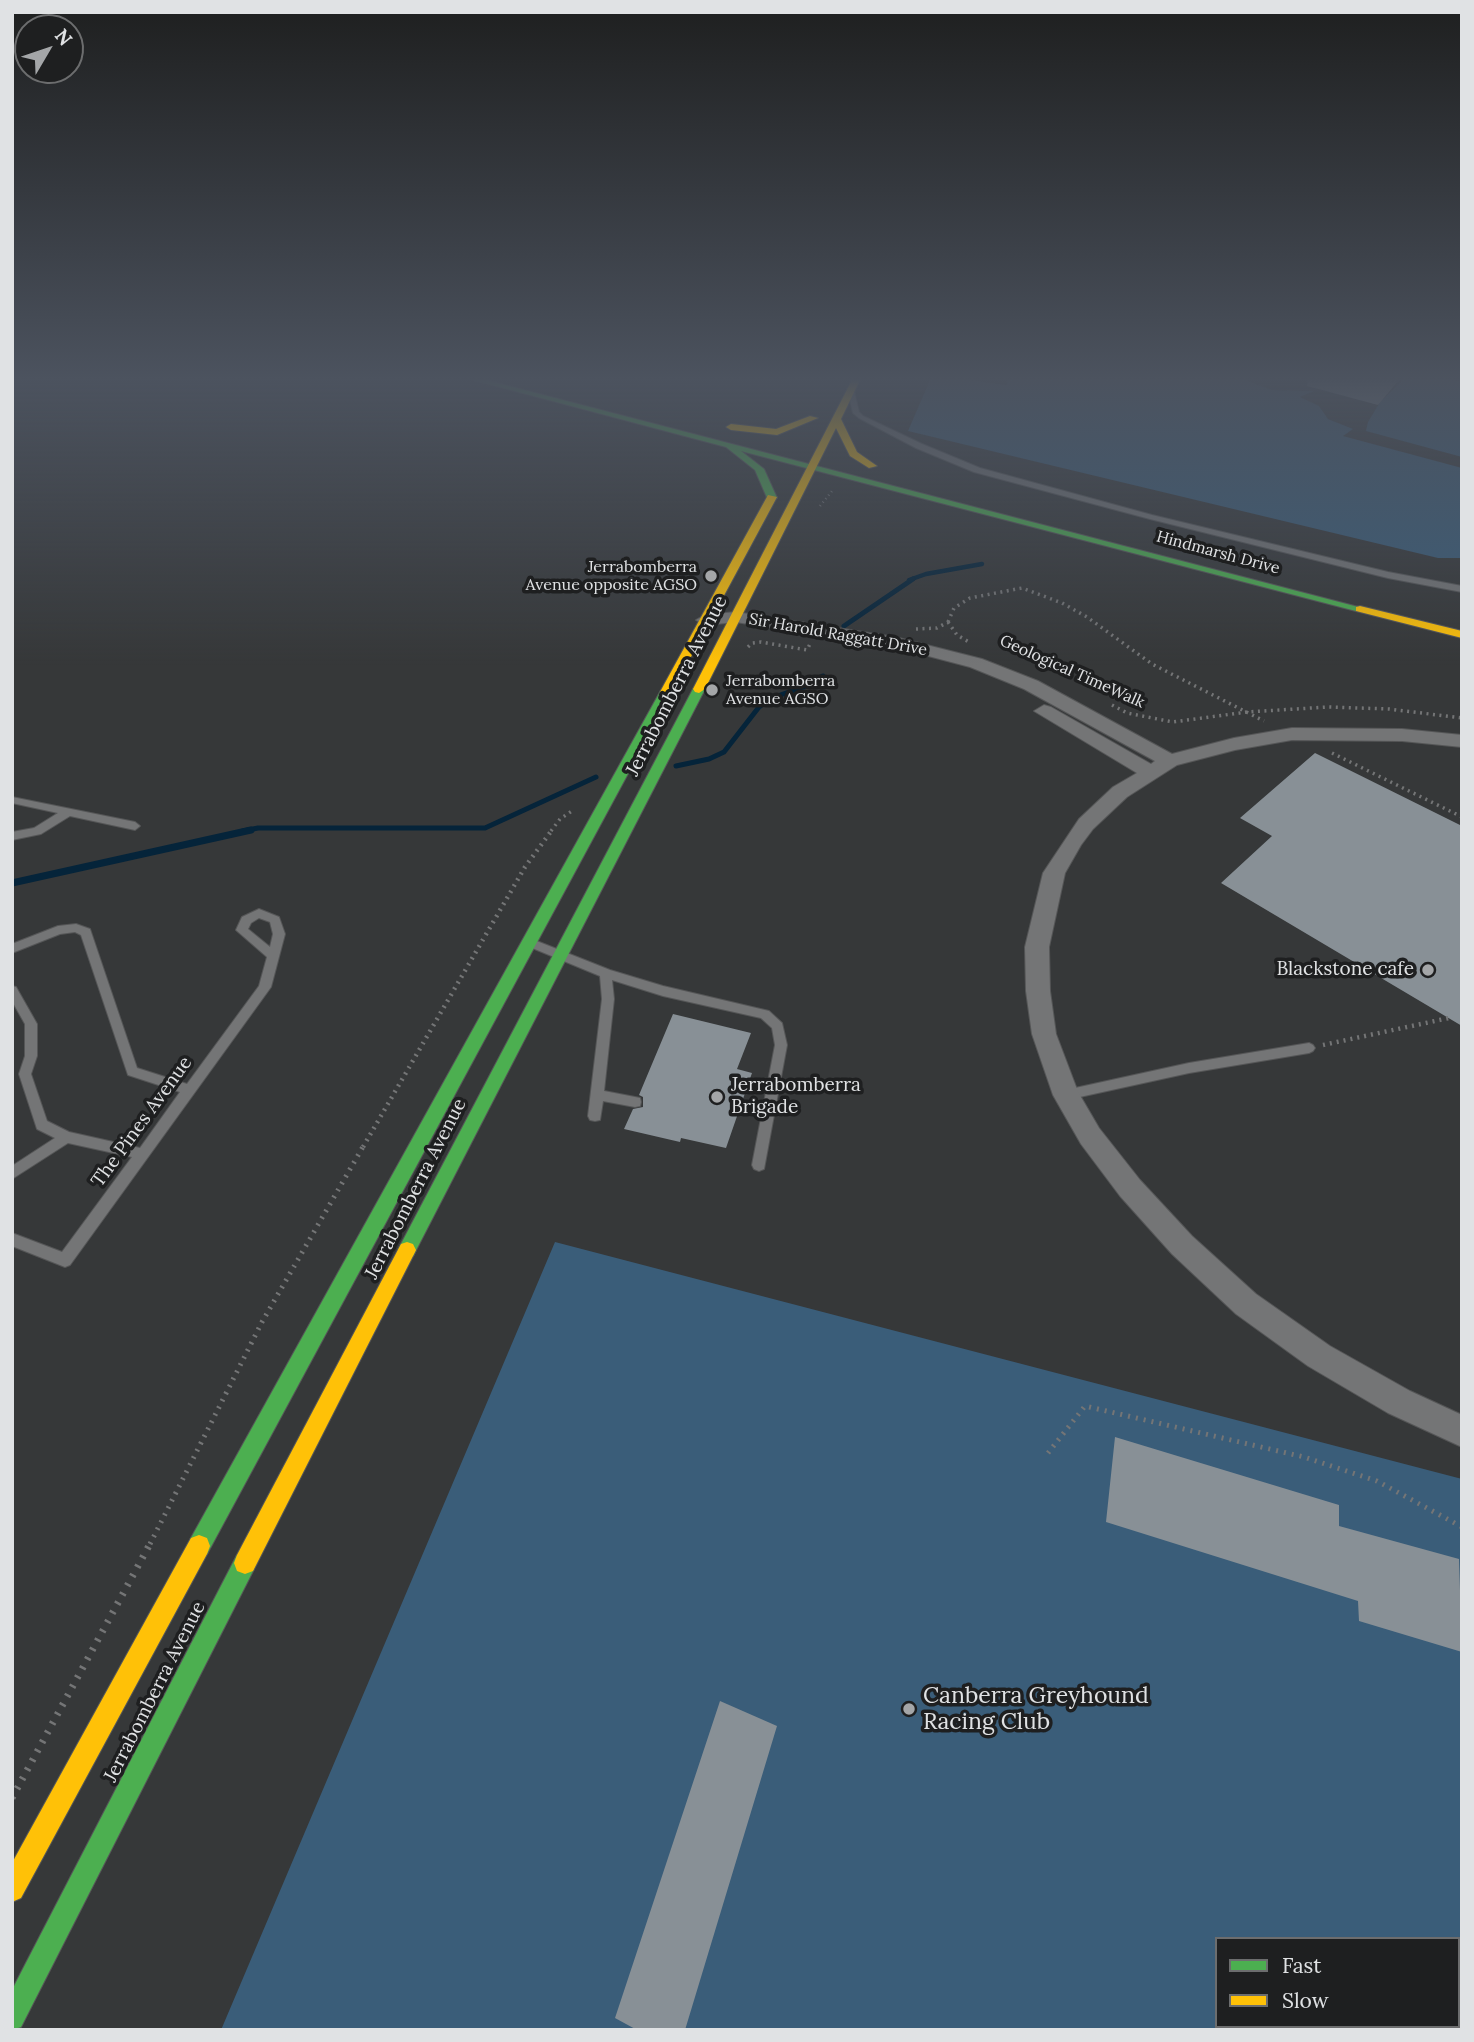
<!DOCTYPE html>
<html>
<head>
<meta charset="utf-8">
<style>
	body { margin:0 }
	#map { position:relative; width:1474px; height:2042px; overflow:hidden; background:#363839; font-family:Lora,serif }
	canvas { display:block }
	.frame { position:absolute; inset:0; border:14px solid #e0e2e4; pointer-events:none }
	.legend { position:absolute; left:1215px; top:1937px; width:245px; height:91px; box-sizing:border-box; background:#1e1f20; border:2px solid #6c6d6e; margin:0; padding:9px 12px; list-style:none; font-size:21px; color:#e0e2e4 }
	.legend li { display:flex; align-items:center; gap:14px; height:35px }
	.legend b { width:35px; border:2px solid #6c6d6e }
	.north { position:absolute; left:14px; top:14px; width:70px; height:70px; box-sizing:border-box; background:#1e1f20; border:2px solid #6c6d6e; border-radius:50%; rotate:51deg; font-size:19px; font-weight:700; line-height:28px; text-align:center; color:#e0e2e4 }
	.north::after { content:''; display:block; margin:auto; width:24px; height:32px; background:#a4a6a8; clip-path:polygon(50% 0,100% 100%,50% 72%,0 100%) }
</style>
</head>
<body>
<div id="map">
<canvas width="1474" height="2042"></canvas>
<div class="frame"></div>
<ul class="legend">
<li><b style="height:9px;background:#4caf50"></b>Fast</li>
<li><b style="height:9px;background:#ffc107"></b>Slow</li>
</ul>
<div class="north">N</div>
</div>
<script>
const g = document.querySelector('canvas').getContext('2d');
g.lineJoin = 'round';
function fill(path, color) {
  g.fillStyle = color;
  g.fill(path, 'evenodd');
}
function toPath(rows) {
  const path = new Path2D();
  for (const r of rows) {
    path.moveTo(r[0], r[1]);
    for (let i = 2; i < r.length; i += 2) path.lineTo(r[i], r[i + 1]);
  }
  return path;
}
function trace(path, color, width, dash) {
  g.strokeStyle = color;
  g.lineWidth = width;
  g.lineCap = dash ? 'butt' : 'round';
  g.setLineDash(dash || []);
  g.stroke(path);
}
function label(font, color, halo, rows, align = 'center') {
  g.font = font + ' Lora,serif';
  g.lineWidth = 7;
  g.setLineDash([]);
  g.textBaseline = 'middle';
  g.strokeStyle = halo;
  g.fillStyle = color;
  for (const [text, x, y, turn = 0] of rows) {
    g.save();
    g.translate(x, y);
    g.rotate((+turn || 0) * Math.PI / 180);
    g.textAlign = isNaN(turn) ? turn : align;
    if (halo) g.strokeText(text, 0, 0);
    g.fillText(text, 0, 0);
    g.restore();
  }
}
const green = toPath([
	[930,380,969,380,1007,385,1008,380,1245,380,1272,390,1314,391,1300,397,1319,406,1328,419,1353,429,1343,436,1462,468,1462,558,1438,558,908,431],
	[1403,380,1451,380,1462,382,1462,457,1366,431,1368,422,1380,402],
	[555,1242,1462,1479,1462,2030,221,2030],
	[1217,1939,1458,1939,1458,2026,1217,2026]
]);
const streamFar2 = toPath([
	[909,580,926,574,982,564]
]);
const streamFar1 = toPath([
	[844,626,913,579],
	[676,766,709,759,724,752,759,707,769,699,806,686,823,676],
	[243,831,258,828,485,828,596,777]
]);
const stream = toPath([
	[12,883,251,830]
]);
const building = toPath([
	[1308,380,1399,380,1378,405,1307,386],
	[1315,753,1462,826,1462,1026,1221,883,1272,836,1240,818],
	[673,1014,751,1033,737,1069,752,1073,726,1148,681,1138,680,1142,624,1129,633,1109,643,1107,643,1097,639,1095],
	[1115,1437,1339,1505,1339,1526,1459,1559,1462,1652,1359,1621,1358,1601,1106,1522],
	[720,1701,777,1726,685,2030,637,2030,615,2018]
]);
const pathFar4 = toPath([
	[820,506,832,491]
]);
const pathFar3 = toPath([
	[948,622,957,635,969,642],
	[948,622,954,608,970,598,1022,588,1062,603,1087,617,1152,664,1264,721],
	[916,629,937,628,948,622],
	[748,647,752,643,761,642,807,650,810,644],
	[1112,705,1127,713,1173,722,1247,712,1328,707,1389,709,1462,718],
	[1332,753,1462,817],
	[551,831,560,819,572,811]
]);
const pathFar2 = toPath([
	[1323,1045,1449,1018],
	[363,1147,525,867,552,830]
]);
const pathFar1 = toPath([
	[1048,1453,1085,1406,1304,1457,1377,1481,1462,1527],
	[150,1544,262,1322,364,1145]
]);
const path = toPath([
	[12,1798,151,1542]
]);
const lane = toPath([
	[851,389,854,391,859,412,863,416,922,444,980,468,1152,515,1388,572,1462,586,1462,592,1388,578,1150,519,974,472,916,448,859,418,853,413,848,391,851,389],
	[12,797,135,822,140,826,135,830,70,816,41,834,12,840,12,832,34,828,58,813,12,803,12,797],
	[259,909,279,917,285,934,271,987,70,1265,65,1267,12,1246,12,1233,62,1252,132,1157,68,1143,12,1179,12,1166,55,1138,37,1129,19,1074,25,1056,25,1024,12,1001,12,986,16,987,37,1024,37,1056,31,1074,47,1121,69,1132,140,1148,180,1092,128,1075,81,935,75,932,60,934,12,953,12,944,58,926,76,924,90,929,137,1068,187,1084,259,986,267,957,236,930,242,917,259,909],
	[259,918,270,922,273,934,270,947,248,929,251,923,259,918],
	[529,938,610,970,663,986,769,1011,782,1023,787,1045,764,1169,759,1171,754,1169,752,1165,775,1045,772,1028,761,1018,663,996,612,980,614,999,604,1091,635,1097,640,1098,641,1102,640,1106,635,1107,603,1101,600,1120,595,1121,590,1120,588,1116,602,999,600,976,525,945,523,942,529,938],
	[1309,1043,1313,1045,1315,1048,1313,1051,1309,1053,1189,1073,1066,1100,1061,1099,1060,1095,1061,1091,1066,1090,1189,1063,1309,1043]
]);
const street = toPath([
	[736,612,895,637,982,659,1038,681,1172,754,1234,738,1292,728,1402,729,1462,735,1462,747,1402,741,1292,740,1235,750,1177,765,1127,797,1093,829,1081,845,1065,873,1049,947,1050,991,1056,1034,1078,1092,1099,1128,1140,1180,1192,1236,1256,1294,1330,1346,1410,1391,1462,1415,1462,1447,1388,1413,1308,1366,1236,1314,1172,1254,1120,1196,1081,1144,1053,1095,1032,1034,1026,991,1025,947,1043,873,1079,819,1113,787,1137,773,1034,711,1044,705,1051,707,1151,764,1155,761,1024,689,970,667,894,647,736,622,705,625,696,620,705,615,736,612]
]);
const fast = toPath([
	[473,380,486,380,1366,609,1356,611,741,451,764,469,777,498,768,500,755,470,726,447,473,380],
	[699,685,705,689,413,1256,407,1258,401,1256,398,1250,401,1244,693,689,699,685],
	[666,688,672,692,207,1554,199,1557,191,1554,188,1546,191,1538,660,692,666,688],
	[245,1552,253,1555,256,1563,253,1571,21,2027,12,2030,12,1990,237,1555,245,1552]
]);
const slow = toPath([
	[852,380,860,380,841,419,857,452,877,466,869,468,850,456,836,428,705,689,699,693,695,692,693,689,852,380],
	[810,416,818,418,777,435,731,430,726,427,731,424,776,429,810,416],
	[768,495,777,497,672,692,670,695,662,695,660,692,768,495],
	[1360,606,1462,631,1462,638,1356,611,1356,607,1360,606],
	[407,1242,413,1244,416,1250,413,1256,253,1571,245,1574,237,1571,234,1563,237,1555,401,1244,407,1242],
	[199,1535,207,1538,210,1546,207,1554,21,1898,12,1902,12,1863,191,1538,199,1535]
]);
const markers = [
	[711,576,7,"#a4a6a8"],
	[712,690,7,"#a4a6a8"],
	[1428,970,7,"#a4a6a8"],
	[717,1097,7,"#a4a6a8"],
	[909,1709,7,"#a4a6a8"]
];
const farStreetnames = [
	["Hindmarsh Drive",1218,553,15],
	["Sir Harold Raggatt Drive",838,635,10],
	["Geological TimeWalk",1072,672,24]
];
const farPoinames = [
	["Jerrabomberra",697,567],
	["Avenue opposite AGSO",697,585],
	["Jerrabomberra",726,681,"left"],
	["Avenue AGSO",726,699,"left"]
];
const streetNames = [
	["Jerrabomberra Avenue",677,686,-63],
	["The Pines Avenue",142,1122,-54],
	["Jerrabomberra Avenue",416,1189,-63],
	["Jerrabomberra Avenue",155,1692,-63]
];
const poiNames = [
	["Blackstone cafe",1414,970],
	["Jerrabomberra",731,1086,"left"],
	["Brigade",731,1108,"left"]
];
const nearPoinames = [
	["Canberra Greyhound",923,1696],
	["Racing Club",923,1722]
];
fill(green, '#3a5d79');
trace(streamFar2, '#05243a', 4.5);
trace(streamFar1, '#05243a', 5);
trace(stream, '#05243a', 7);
fill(building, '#889096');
trace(lane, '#555657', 2);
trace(street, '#555657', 2);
trace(fast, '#555657', 2);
trace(slow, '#555657', 2);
trace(pathFar4, '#747576', 2.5, [1, 3.5]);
trace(pathFar3, '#747576', 3.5, [2, 4.5]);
trace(pathFar2, '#747576', 4.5, [2, 5]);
trace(pathFar1, '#747576', 5, [2, 6]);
trace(path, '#747576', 7, [2.5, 8]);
fill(lane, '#747576');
fill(street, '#747576');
fill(fast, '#4caf50');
fill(slow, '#ffc107');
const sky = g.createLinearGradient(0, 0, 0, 666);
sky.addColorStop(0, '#1e1f1f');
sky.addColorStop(0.57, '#4c535f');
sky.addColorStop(1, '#4c535f00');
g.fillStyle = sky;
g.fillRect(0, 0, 1474, 666);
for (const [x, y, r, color] of markers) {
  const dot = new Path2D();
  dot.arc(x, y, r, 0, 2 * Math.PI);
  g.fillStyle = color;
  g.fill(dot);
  trace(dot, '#1e1f20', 2.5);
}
label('16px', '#e0e2e4', '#1e1f20', farStreetnames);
label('16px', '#e0e2e4', '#1e1f20', farPoinames, 'right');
label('19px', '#e0e2e4', '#1e1f20', streetNames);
label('19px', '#e0e2e4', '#1e1f20', poiNames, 'right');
label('23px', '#e0e2e4', '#1e1f20', nearPoinames, 'left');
</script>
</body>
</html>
